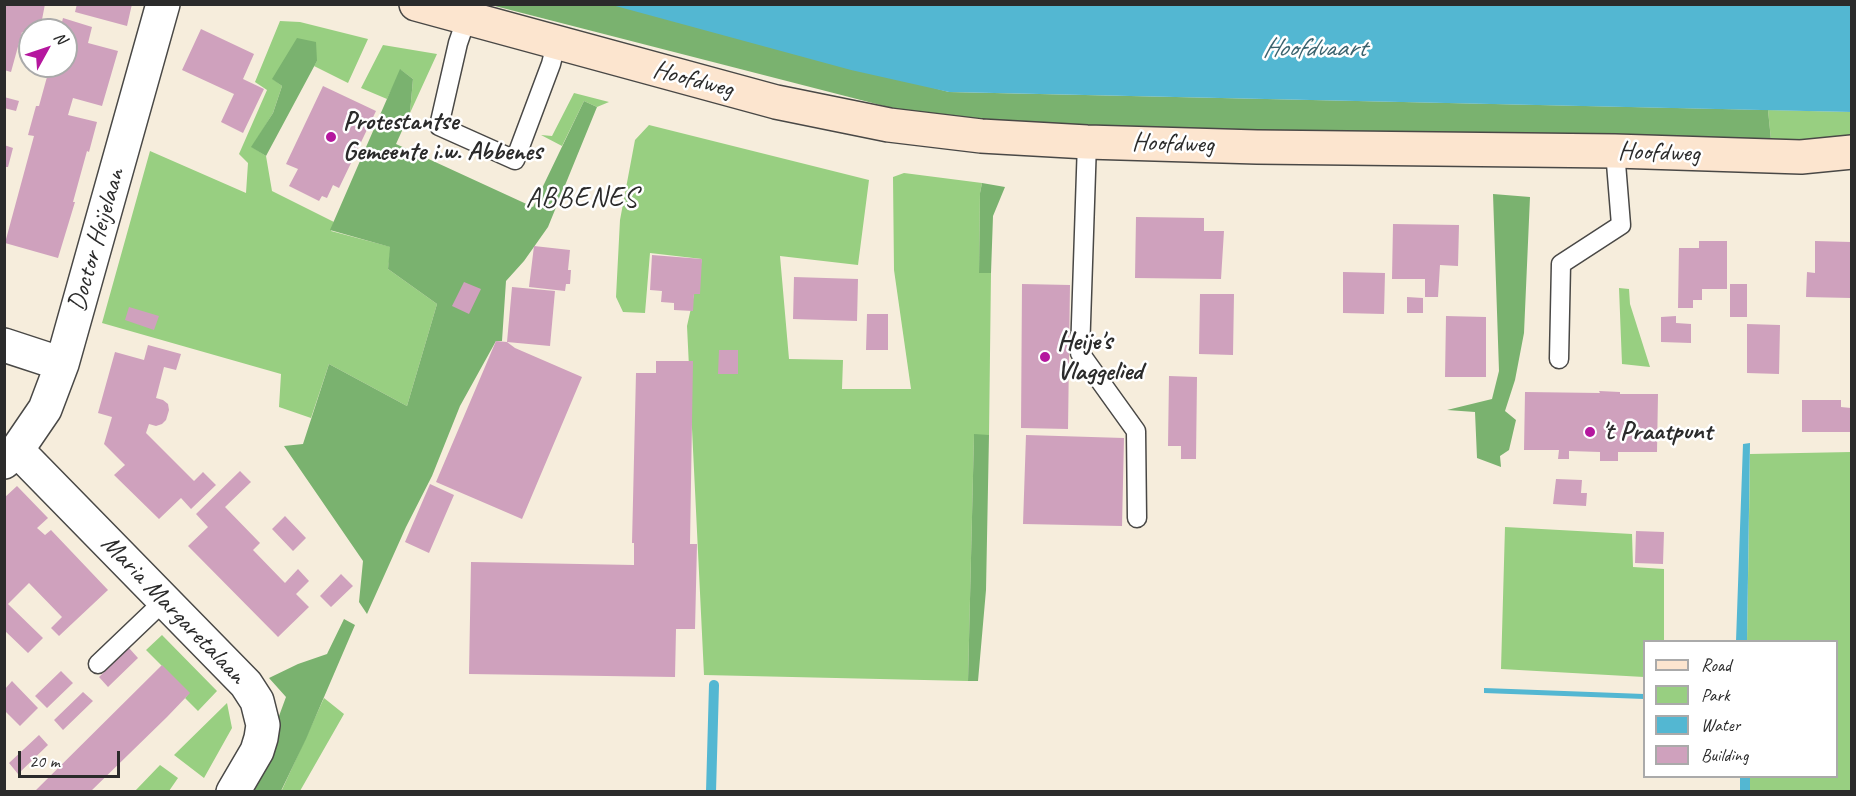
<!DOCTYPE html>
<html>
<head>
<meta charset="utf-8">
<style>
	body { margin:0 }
	#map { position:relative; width:1856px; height:796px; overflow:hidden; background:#f6eddc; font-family:Caveat,sans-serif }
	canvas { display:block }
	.frame { position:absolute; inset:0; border:6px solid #2b2b2b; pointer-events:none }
	.legend { position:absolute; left:1643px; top:640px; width:195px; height:138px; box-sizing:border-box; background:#fff; border:2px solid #aaa; margin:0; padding:8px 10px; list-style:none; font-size:18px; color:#2b2b2b }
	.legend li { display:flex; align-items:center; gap:12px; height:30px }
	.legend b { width:30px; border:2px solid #aaa }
	.north { position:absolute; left:18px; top:18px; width:60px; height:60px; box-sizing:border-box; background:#fff; border:2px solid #aaa; border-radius:50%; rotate:50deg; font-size:16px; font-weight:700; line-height:24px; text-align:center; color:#2b2b2b }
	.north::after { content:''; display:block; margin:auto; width:21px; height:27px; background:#b5179e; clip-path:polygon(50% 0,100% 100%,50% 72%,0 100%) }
	.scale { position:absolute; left:18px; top:751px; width:102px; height:27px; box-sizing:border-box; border:3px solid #2b2b2b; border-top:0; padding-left:8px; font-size:18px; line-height:21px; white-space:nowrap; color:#2b2b2b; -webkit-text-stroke:4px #fff; paint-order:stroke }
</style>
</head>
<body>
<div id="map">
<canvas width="1856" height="796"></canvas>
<div class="frame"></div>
<ul class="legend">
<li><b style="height:8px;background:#fce5cf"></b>Road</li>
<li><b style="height:16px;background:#98cf81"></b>Park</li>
<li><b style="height:16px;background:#53b7d2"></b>Water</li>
<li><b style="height:16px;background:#cfa1bd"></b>Building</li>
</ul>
<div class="north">N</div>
<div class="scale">20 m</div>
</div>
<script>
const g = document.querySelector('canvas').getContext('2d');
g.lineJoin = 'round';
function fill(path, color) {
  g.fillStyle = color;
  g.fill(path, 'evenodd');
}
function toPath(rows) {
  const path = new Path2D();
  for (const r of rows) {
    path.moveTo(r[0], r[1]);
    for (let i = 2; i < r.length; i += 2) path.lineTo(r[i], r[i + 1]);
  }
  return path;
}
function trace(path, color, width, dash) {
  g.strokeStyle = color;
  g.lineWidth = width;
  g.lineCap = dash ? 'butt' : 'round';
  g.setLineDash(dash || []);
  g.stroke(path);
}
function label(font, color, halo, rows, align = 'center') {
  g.font = font + ' Caveat,sans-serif';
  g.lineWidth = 5;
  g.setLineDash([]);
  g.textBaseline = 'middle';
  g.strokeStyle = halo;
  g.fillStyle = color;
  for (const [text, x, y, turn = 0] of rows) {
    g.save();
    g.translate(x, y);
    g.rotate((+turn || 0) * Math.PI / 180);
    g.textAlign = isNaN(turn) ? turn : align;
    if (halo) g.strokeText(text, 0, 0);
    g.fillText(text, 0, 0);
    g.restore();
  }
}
const green = toPath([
	[280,21,300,22,368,39,348,83,314,66,317,61,273,79,282,86,273,113,252,147,266,156,272,191,334,222,331,231,391,247,388,269,437,304,407,406,329,364,311,418,279,407,281,374,102,323,150,151,246,193,248,163,239,154,267,90,255,82],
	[383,45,437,54,410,113,413,79,401,70,387,99,361,88],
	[574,93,609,102,597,107,584,101,562,146,541,135,552,136],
	[1768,110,1851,112,1851,141,1771,140],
	[649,125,869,180,858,265,780,256,789,359,843,360,842,389,911,389,894,270,893,177,904,173,982,183,980,193,979,272,991,273,989,435,974,435,968,681,704,675,687,326,702,259,650,253,645,313,623,312,616,297,620,220,635,140],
	[1619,288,1629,289,1630,304,1650,367,1622,364],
	[1851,452,1851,791,1748,791,1748,777,1836,776,1836,642,1747,642,1750,454],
	[1505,527,1632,534,1633,567,1664,569,1664,641,1644,642,1644,677,1501,669],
	[162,635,217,691,198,711,185,698,189,693,146,650],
	[324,698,344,714,300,791,281,792],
	[227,703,232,728,204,778,174,755],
	[160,765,178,778,169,791,135,791]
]);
const forest = toPath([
	[491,5,623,5,949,92,1768,110,1771,140,962,126],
	[297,38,316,42,317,61,266,156,251,147,273,113,282,86,272,79],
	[400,69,413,79,410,113,396,144,533,207,584,101,597,107,548,227,524,261,506,281,502,341,496,341,460,406,432,476,406,527,367,614,359,602,363,561,284,446,303,444,329,364,407,406,437,304,388,269,390,247,330,230],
	[982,183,1005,187,993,216,991,273,979,273,980,193],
	[1493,194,1530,197,1524,333,1515,380,1505,411,1516,420,1509,450,1500,456,1501,467,1477,458,1475,412,1447,410,1492,399,1499,371],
	[974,434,989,435,986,590,978,681,968,681],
	[344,619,355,625,306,739,281,791,251,792,286,697,269,678,298,664,327,654]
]);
const water = toPath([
	[612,5,1851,5,1851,112,949,92,851,70],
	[1750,443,1747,641,1736,641,1743,444],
	[1484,688,1644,694,1644,699,1484,693]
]);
const stream = toPath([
	[711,792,714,685],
	[1745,792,1745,776]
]);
const building = toPath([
	[5,4,45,4,40,30,30,30,30,37,23,35,24,32,22,32,11,72,4,70],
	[77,4,132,4,127,26,75,12],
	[63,18,92,27,88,43,118,51,102,106,73,98,68,115,97,122,89,152,87,151,73,202,75,202,58,258,5,243,34,136,28,135,36,106,39,106,50,66,66,66,66,30,60,30],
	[201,29,254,54,243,79,264,89,243,133,221,122,234,94,182,70],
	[323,86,376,111,339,188,333,185,327,198,322,196,319,201,289,186,298,169,286,164],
	[4,97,19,101,16,111,4,108],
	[4,145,13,148,8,167,4,167],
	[1136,217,1204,218,1204,231,1224,231,1221,279,1135,278],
	[1393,224,1459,225,1458,266,1440,265,1438,297,1425,297,1425,279,1392,279],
	[1699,241,1727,241,1727,289,1702,289,1702,300,1693,300,1693,308,1678,308,1679,248,1699,248],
	[1815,241,1851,242,1851,298,1806,297,1807,272,1815,273],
	[534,246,570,250,568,270,571,270,570,284,566,284,565,291,529,287],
	[652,255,702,259,700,294,694,294,693,311,674,310,674,303,661,302,662,291,650,290],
	[1343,272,1385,273,1384,314,1343,313],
	[794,277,858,279,857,321,793,319],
	[464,282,481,289,469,314,452,306],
	[1022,284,1070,285,1068,429,1021,428],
	[1730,284,1747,284,1747,317,1730,317],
	[512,287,555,291,550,346,507,342],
	[1200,294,1234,294,1233,355,1199,354],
	[1407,297,1423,298,1423,313,1407,313],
	[129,307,159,316,154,330,125,320],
	[867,314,888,314,888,350,866,350],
	[1446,316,1486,317,1486,377,1445,377],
	[1676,316,1676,323,1691,324,1691,343,1661,342,1661,317],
	[1747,324,1780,325,1779,374,1747,373],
	[496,341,507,342,515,348,582,377,522,519,436,482],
	[148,345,181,354,176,370,164,367,156,398,163,400,168,404,169,410,166,420,162,424,156,426,149,424,146,433,194,481,203,472,216,485,191,509,181,498,159,519,114,475,125,465,104,444,112,417,98,413,115,352,144,360],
	[719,350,738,350,738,374,718,374],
	[656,361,693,361,690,544,697,544,695,629,676,629,675,677,469,674,471,562,634,565,634,543,632,543,636,373,656,373],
	[1169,376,1197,377,1196,459,1181,459,1181,446,1168,446],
	[1599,391,1620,392,1620,394,1658,394,1657,452,1618,452,1618,461,1600,461,1600,452,1569,451,1569,459,1558,459,1559,450,1524,450,1525,392,1600,393],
	[1802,400,1841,400,1841,407,1851,408,1851,432,1802,432],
	[1026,435,1124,438,1122,526,1023,524],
	[240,471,251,482,225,507,260,543,253,550,285,583,298,569,309,581,296,594,309,607,278,637,188,546,208,527,196,514],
	[1556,479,1582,480,1581,493,1587,493,1586,506,1553,504],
	[430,484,454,495,429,553,405,542],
	[17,486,48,518,37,528,45,535,51,530,108,590,59,636,51,628,62,617,29,583,8,604,43,638,28,653,4,630,4,498],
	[285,516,306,538,293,551,272,529],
	[1636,531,1664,532,1663,564,1635,563],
	[341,574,353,586,331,607,320,596],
	[129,648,138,658,108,687,99,677],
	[162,665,190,693,167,717,90,792,34,792],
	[61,671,73,683,47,708,35,696],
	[12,681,38,708,20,726,5,711,5,689],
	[83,692,93,701,63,730,54,720],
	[39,735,48,745,18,774,9,763]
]);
const lane = toPath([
	[466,20,458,43,439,126,515,160,551,64,556,44],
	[1087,142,1080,353,1136,431,1137,518],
	[1559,359,1561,264,1621,225,1615,151],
	[98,664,164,601]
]);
const street = toPath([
	[4,345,62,364],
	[17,450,246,684,257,701,263,725,261,738,257,751,233,792],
	[4,462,17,450,45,409,62,364,163,4]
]);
const secondary = toPath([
	[416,4,776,102,889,125,981,136,1087,142,1257,147,1615,151,1801,157,1852,152]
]);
const markers = [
	[331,137,6,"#b5179e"],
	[1045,357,6,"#b5179e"],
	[1590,432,6,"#b5179e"]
];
const streetNames = [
	["Hoofdweg",693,80,15],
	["Hoofdweg",1173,144,2],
	["Hoofdweg",1659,153,2],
	["Doctor Heijelaan",97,240,-74],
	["Maria Margaretalaan",173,610,46]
];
const poiNames = [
	["Protestantse",343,122],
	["Gemeente i.w. Abbenes",343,152],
	["Heije's",1057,342],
	["Vlaggelied",1057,372],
	["'t Praatpunt",1602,432]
];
const waterNames = [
	["Hoofdvaart",1314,49]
];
const quarterNames = [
	["ABBENES",582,199]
];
fill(green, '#98cf81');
fill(forest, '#7ab26f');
fill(water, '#53b7d2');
trace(stream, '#53b7d2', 10);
fill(building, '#cfa1bd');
trace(lane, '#494846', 21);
trace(street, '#494846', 36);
trace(secondary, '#494846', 36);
trace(lane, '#fff', 18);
trace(street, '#fff', 33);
trace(secondary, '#fce5cf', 33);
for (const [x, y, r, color] of markers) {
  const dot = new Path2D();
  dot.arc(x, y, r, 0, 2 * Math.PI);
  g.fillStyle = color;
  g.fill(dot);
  trace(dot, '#fff', 2);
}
label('26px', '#2b2b2b', '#fff', streetNames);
label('bold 26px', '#2b2b2b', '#fff', poiNames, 'left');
label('italic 27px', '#3b636e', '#fff', waterNames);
g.letterSpacing = '1.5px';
label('28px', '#2b2b2b', '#fff', quarterNames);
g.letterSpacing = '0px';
</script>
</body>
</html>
